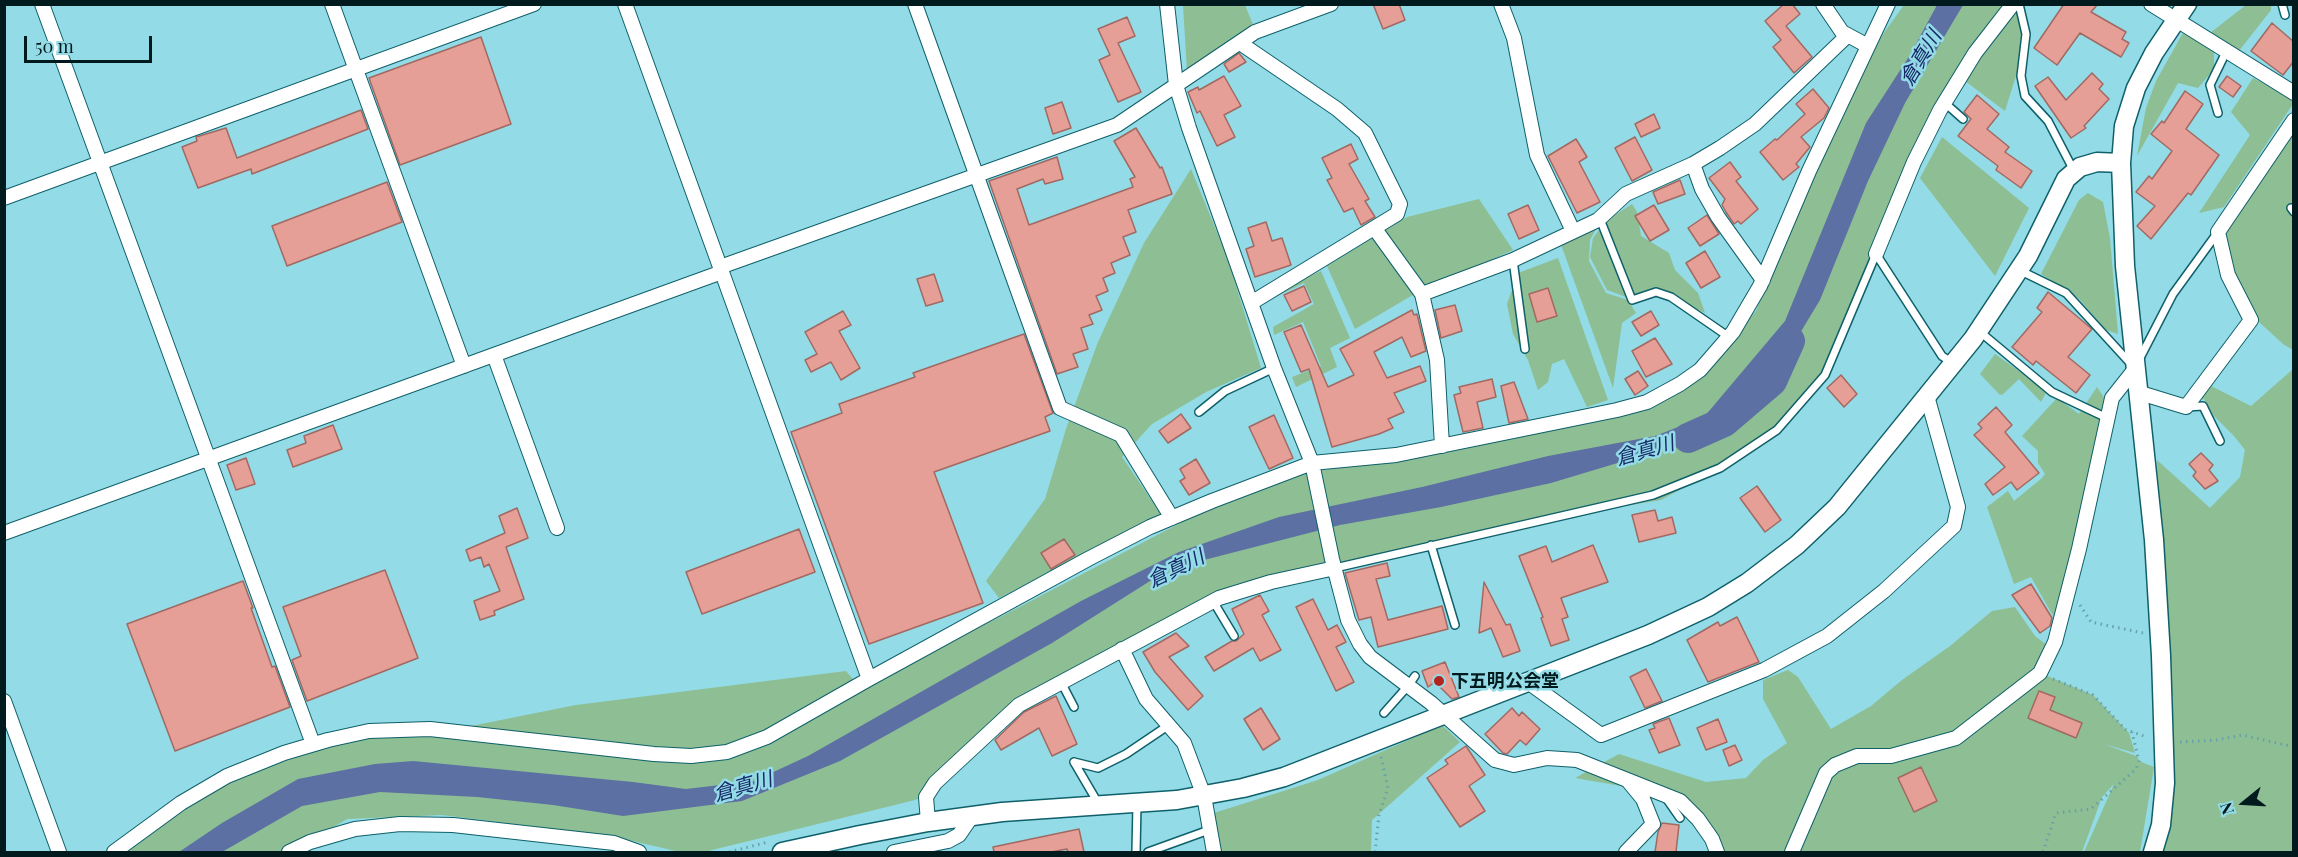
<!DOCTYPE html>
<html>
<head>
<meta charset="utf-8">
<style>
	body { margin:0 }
	#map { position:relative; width:2298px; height:857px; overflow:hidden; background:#93dbe6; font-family:"Playfair Display",serif }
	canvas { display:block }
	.frame { position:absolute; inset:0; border:6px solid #001a1e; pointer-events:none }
	.north { position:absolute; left:2214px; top:773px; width:60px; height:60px; -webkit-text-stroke:4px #93dbe6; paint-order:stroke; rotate:252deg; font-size:16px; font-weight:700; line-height:24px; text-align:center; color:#001a1e }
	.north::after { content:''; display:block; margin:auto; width:21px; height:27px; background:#001a1e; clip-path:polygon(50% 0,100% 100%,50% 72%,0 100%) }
	.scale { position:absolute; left:24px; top:36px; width:128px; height:27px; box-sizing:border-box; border:3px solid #001a1e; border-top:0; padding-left:8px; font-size:18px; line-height:21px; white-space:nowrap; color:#001a1e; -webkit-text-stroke:4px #93dbe6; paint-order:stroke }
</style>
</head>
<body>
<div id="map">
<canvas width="2298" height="857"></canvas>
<div class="frame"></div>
<div class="north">N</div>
<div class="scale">50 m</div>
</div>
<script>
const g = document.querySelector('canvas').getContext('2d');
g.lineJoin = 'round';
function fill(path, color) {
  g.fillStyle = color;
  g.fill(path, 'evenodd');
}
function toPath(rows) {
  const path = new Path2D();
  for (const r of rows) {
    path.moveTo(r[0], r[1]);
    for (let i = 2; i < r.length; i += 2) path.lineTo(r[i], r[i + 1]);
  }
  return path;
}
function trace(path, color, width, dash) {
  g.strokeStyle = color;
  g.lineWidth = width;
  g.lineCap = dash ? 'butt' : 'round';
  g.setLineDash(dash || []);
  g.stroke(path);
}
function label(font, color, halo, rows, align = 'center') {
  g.font = font + ' "Playfair Display","Noto Sans JP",serif';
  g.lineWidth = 5;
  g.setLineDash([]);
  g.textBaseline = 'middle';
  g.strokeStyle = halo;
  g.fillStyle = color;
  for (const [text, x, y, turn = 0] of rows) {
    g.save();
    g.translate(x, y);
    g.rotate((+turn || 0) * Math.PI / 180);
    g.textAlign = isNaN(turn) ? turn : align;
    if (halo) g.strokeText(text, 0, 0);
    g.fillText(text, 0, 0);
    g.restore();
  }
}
const green = toPath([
	[1183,5,1245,5,1254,27,1187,71],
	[1904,5,2005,5,1995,15,1949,81,1894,191,1825,375,1762,445,1661,500,1524,523,1219,598,1019,705,928,795,915,800,704,852,680,852,611,836,442,815,347,819,292,852,127,852,233,774,369,731,446,731,576,705,846,671,858,685,837,698,1004,615,1253,485,1647,402,1700,370,1756,311,1794,206,1862,63],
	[2246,5,2271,5,2271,10,2239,51,2210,33],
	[2018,12,2025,47,2005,111,1965,81,2001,28],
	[2184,31,2214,52,2214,69,2198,88,2178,83,2137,156,2146,108,2156,81],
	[2253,78,2290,97,2293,104,2224,207,2199,213,2250,135,2231,112],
	[2293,120,2293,350,2283,344,2258,321,2228,272,2222,233],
	[1942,137,2029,208,1995,276,1920,178],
	[1191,169,1228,259,1261,368,1206,392,1152,424,1122,457,1161,514,999,598,986,581,1045,499,1066,429,1098,342,1144,243],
	[2088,193,2103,202,2110,238,2118,334,2106,330,2079,299,2041,274,2079,200],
	[1479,199,1513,250,1411,296,1355,329,1327,266,1407,217],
	[1632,204,1637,212,1641,236,1669,253,1675,270,1698,293,1705,313,1671,297,1651,294,1626,297,1607,290,1590,257,1593,238,1607,220],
	[1600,221,1590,240,1589,261,1606,293,1628,300,1636,313,1622,323,1613,388,1560,242],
	[1558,258,1608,400,1587,407,1564,359,1552,364,1548,382,1538,390,1528,360,1513,334,1507,304,1518,273],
	[1321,271,1350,338,1330,348,1337,367,1296,387,1292,377,1321,366,1303,322,1274,335,1273,327,1314,304,1304,283,1267,301,1265,297],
	[1995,354,2047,391,2041,402,2019,379,2002,395,1999,394,1980,374],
	[2293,369,2293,852,2153,852,2165,827,2157,460,2210,508,2240,477,2245,450,2234,436,2214,416,2204,399,2194,401,2207,384,2251,406],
	[2097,387,2105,399,2056,621,2031,577,2014,584,1987,507,2008,491,2014,501,2042,478,2045,474,2038,463,2038,451,2022,436,2057,398,2079,414],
	[2015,607,2035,636,2052,649,2045,675,2093,695,2129,733,2135,753,2104,744,2136,756,2137,755,2139,761,2154,767,2140,852,2084,852,2114,784,2102,797,2082,852,1721,852,1698,819,1662,793,1575,778,1619,754,1706,782,1746,778,1763,760,1787,743,1763,699,1763,680,1788,670,1798,677,1831,729,1871,706,1902,680,1950,646,1992,611],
	[1442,725,1460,742,1372,820,1371,852,1219,852,1214,813,1318,780]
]);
const water = toPath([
	[1937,5,1963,5,1905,103,1868,181,1820,300,1774,376,1724,422,1674,446,1551,483,1441,507,1340,525,1169,569,1052,643,840,761,742,801,623,816,553,805,477,797,380,792,302,806,222,852,179,852,222,823,298,779,375,764,413,761,633,782,686,789,754,781,808,756,1081,601,1179,552,1279,517,1422,487,1548,456,1655,436,1704,417,1785,321,1866,123,1910,55]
]);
const river = toPath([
	[1688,438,1724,422,1772,381,1790,341]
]);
const building = toPath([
	[1373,4,1399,4,1405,20,1383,29,1373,4],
	[1784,4,1792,4,1800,14,1786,26,1812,57,1794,73,1773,47,1781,40,1765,21,1784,4],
	[2064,4,2098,4,2091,12,2126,32,2122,39,2129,43,2121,57,2080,33,2057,65,2034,48,2064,4],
	[1127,17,1135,36,1118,43,1141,92,1118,102,1099,60,1110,55,1098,29,1127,17],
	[2272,23,2294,42,2294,61,2283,75,2251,51,2272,23],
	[481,37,511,124,400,165,369,78,481,37],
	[1239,53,1246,62,1229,72,1224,64,1239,53],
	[2092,73,2103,84,2099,89,2109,99,2084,126,2086,128,2071,138,2035,86,2048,77,2066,100,2092,73],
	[1224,76,1241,106,1224,115,1235,137,1217,146,1200,111,1197,113,1188,92,1198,87,1199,90,1224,76],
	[2227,76,2241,86,2233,97,2219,87,2227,76],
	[1813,89,1829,108,1824,118,1801,137,1810,147,1796,164,1799,167,1783,180,1760,152,1775,139,1777,140,1805,114,1796,104,1813,89],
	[2185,91,2203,104,2186,129,2219,155,2191,195,2188,193,2151,239,2137,226,2155,206,2136,192,2149,176,2152,179,2172,151,2151,134,2162,121,2164,123,2185,91],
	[1977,95,1999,114,1987,129,2009,147,2005,152,2032,171,2021,188,1996,170,1998,166,1958,136,1971,119,1964,112,1977,95],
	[1062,102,1071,128,1053,134,1045,108,1062,102],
	[361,110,368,129,252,174,251,169,198,188,182,147,197,141,196,137,226,128,237,158,361,110],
	[1654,114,1660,128,1641,137,1635,124,1654,114],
	[1136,128,1160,168,1162,167,1172,194,1128,210,1136,232,1123,237,1130,255,1111,263,1115,273,1103,278,1108,291,1096,296,1102,310,1089,315,1093,324,1081,328,1088,349,1073,354,1078,367,1057,374,989,181,1057,157,1063,179,1045,184,1043,179,1017,189,1029,225,1133,187,1130,179,1135,177,1114,141,1136,128],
	[1635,137,1652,170,1632,181,1615,148,1635,137],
	[1576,139,1587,157,1579,162,1600,202,1577,213,1548,156,1576,139],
	[1351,144,1358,159,1349,164,1369,199,1365,201,1375,217,1361,225,1353,208,1344,212,1327,180,1332,178,1322,158,1351,144],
	[1730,162,1741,177,1736,181,1758,209,1741,224,1738,221,1734,224,1726,212,1722,205,1725,199,1709,178,1730,162],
	[1680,180,1685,194,1658,204,1653,192,1680,180],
	[387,182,402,222,287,266,272,226,387,182],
	[1528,205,1539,230,1519,239,1508,214,1528,205],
	[1654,205,1669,230,1650,241,1635,216,1654,205],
	[1707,215,1719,234,1700,246,1688,228,1707,215],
	[1266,222,1272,241,1282,238,1291,265,1255,277,1246,249,1254,246,1248,228,1266,222],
	[1705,251,1720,277,1701,288,1686,263,1705,251],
	[934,274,943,301,926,306,917,279,934,274],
	[1304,286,1311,302,1292,311,1284,295,1304,286],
	[1548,288,1557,316,1537,322,1529,294,1548,288],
	[2048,292,2092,329,2068,357,2090,375,2076,393,2036,361,2033,365,2012,347,2042,312,2037,308,2048,292],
	[1455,305,1462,331,1441,338,1435,310,1455,305],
	[1412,310,1414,315,1417,314,1426,351,1411,357,1402,337,1374,352,1387,378,1420,366,1426,381,1394,393,1404,412,1388,419,1393,428,1379,434,1332,447,1309,369,1301,372,1284,332,1301,325,1328,387,1354,375,1340,349,1412,310],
	[843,311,851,325,839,331,860,368,841,380,831,362,811,372,805,360,817,354,805,332,843,311],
	[1651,311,1659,325,1641,336,1632,322,1651,311],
	[1024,334,1053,413,1045,417,1050,431,934,472,983,603,869,644,791,432,842,413,839,404,915,377,913,373,1024,334],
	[1655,338,1672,364,1646,377,1632,351,1655,338],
	[1638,371,1648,386,1635,395,1625,379,1638,371],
	[1841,375,1857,394,1844,407,1827,388,1841,375],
	[1492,379,1496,397,1477,402,1483,428,1463,432,1454,395,1461,393,1459,387,1492,379],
	[1514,382,1528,419,1509,423,1501,386,1514,382],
	[1996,407,2012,425,2005,432,2039,473,2017,490,2011,482,1993,495,1985,484,2005,467,1974,435,1982,428,1978,424,1996,407],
	[1181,414,1191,428,1168,443,1159,431,1181,414],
	[1274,415,1293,458,1269,469,1249,427,1274,415],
	[333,425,342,449,293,467,287,450,306,443,304,436,333,425],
	[2201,453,2213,465,2209,470,2218,481,2205,489,2193,476,2196,472,2189,464,2201,453],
	[246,458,255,484,236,490,227,465,246,458],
	[1196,459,1210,483,1189,495,1180,481,1185,478,1180,469,1196,459],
	[1757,486,1781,520,1765,532,1740,498,1757,486],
	[517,508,528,538,506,547,524,599,494,611,495,615,480,620,474,601,500,591,489,564,484,567,481,557,470,561,466,550,505,533,499,516,517,508],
	[1655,510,1658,521,1672,517,1676,533,1639,542,1632,515,1655,510],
	[799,529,815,572,702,614,686,572,799,529],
	[1064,539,1075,555,1051,569,1041,553,1064,539],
	[1593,545,1608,582,1561,598,1568,617,1562,619,1569,640,1551,646,1541,618,1543,617,1519,556,1546,546,1552,562,1593,545],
	[1387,563,1390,576,1376,579,1388,620,1442,606,1448,629,1378,647,1371,617,1359,620,1345,573,1387,563],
	[385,570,418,658,307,701,292,660,301,656,283,607,385,570],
	[243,581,253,608,251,608,272,667,275,666,290,707,175,751,127,624,243,581],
	[1484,582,1506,625,1510,624,1520,651,1503,657,1491,628,1479,633,1484,582],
	[2031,584,2052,618,2050,626,2040,633,2012,595,2031,584],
	[1260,595,1269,611,1262,615,1281,650,1260,661,1253,648,1214,671,1205,657,1232,641,1236,641,1244,634,1232,609,1260,595],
	[1313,599,1328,630,1337,625,1346,642,1336,647,1354,682,1336,691,1296,607,1313,599],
	[1737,617,1759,662,1708,682,1687,640,1718,622,1720,626,1737,617],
	[1176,633,1189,646,1169,657,1203,696,1188,710,1155,672,1143,652,1176,633],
	[1445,662,1459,697,1452,699,1435,682,1428,687,1422,671,1445,662],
	[1646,669,1662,701,1645,708,1630,677,1646,669],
	[2039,691,2055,697,2050,710,2082,723,2076,738,2028,718,2039,691],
	[1056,696,1077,744,1052,756,1039,728,1001,750,995,740,1024,712,1056,696],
	[1261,708,1280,739,1263,750,1244,719,1261,708],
	[1512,708,1519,716,1522,712,1540,729,1526,745,1520,740,1507,754,1503,753,1485,734,1512,708],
	[1669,718,1680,745,1659,753,1649,730,1655,728,1653,724,1669,718],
	[1718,719,1727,742,1706,750,1697,728,1718,719],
	[1735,745,1742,760,1729,766,1723,750,1735,745],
	[1466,746,1485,775,1469,786,1485,811,1460,827,1427,778,1448,764,1445,760,1466,746],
	[1921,767,1937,801,1914,812,1898,778,1921,767],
	[1662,823,1679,825,1676,852,1655,852,1658,832,1662,823],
	[1079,829,1084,852,1068,852,1067,849,1051,852,994,852,993,847,1079,829]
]);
const path = toPath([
	[2080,605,2091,622,2143,633],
	[2053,679,2093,695,2126,730,2147,737],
	[2180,742,2217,740,2242,735,2294,747],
	[729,852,768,842],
	[1375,852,1379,815,1388,788,1381,757],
	[2043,852,2056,813,2091,809,2136,769,2139,761,2132,732]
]);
const service = toPath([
	[2019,4,2026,34,2021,76,2025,96,2048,121,2073,169],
	[2282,4,2285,15],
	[1945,103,1963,119],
	[2218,113,2210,85,2226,52],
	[2294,208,2291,208,2294,212],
	[1600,219,1632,300,1656,292,1671,297,1729,337],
	[1876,254,1942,356,1951,362],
	[1513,260,1525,349],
	[2021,271,2066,293,2130,363],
	[1979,331,2052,392,2107,418],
	[2140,358,2173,294,2218,232],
	[2186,407,2203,406,2220,441],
	[1199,412,1225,391,1274,368],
	[1431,545,1455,625],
	[1335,568,1653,495,1720,468,1777,430,1825,375,1876,254],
	[1213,601,1234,636],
	[1061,682,1074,707],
	[1384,713,1408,686,1415,676],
	[1074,762,1098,768,1126,754,1169,725],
	[1074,762,1098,803],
	[1666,798,1680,818],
	[1136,852,1137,804],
	[1148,852,1209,830]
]);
const minor = toPath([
	[42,4,313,744],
	[332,4,464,366],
	[625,4,869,679],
	[915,4,1060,408,1121,435,1172,518],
	[1167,4,1176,85,1189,128,1274,368,1312,463,1332,559,1348,620,1360,644,1370,657,1431,703,1495,760,1514,765,1547,758,1577,760,1680,801,1698,819,1712,839,1717,852],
	[1501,4,1514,38,1537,155,1573,231],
	[1823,4,1842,32,1868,46],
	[2151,4,2294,93],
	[1240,43,1337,109,1365,133,1400,204,1397,214,1251,303],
	[1693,164,1702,189,1718,217,1763,280],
	[4,198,534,4],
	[1375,229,1422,294,1437,360,1442,446],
	[1876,254,1914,162,1940,110,1975,53,2013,4],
	[720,267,1117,125,1255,32,1331,4],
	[1422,294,1513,260,1598,220,1626,194,1693,164,1720,148,1755,124,1848,35],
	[494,355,557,528],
	[2137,392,2186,407,2251,320,2228,275,2218,232,2294,120],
	[4,533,722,272],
	[1122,649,1146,699,1184,743,1204,796,1214,852],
	[1528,682,1601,735,1764,670,1827,636,1884,591,1954,526,1958,507,1927,396],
	[4,701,59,852],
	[928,822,926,797,935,783,1019,705,1219,598,1271,582,1335,568],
	[114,852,181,803,227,776,284,753,328,740,369,731,430,729,654,754,691,756,727,752,767,737,869,679,1088,559,1150,527,1212,501,1312,463,1396,455,1617,410,1647,402,1680,384,1700,370,1733,332,1760,286,1809,171,1888,4],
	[289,852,310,842,355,829,400,824,453,825,614,843,639,852],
	[894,852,948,841,959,835,972,816],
	[1626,852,1653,824,1643,799,1629,782],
	[1792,852,1826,773,1835,765,1857,756,1891,756,1956,738,2040,673,2055,642,2079,549,2112,398,2135,369]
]);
const tertiary = toPath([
	[782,852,860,835,928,822,1002,812,1177,800,1243,788,1284,777,1648,635,1708,607,1747,583,1797,545,1837,507,1973,339,2028,256,2066,179,2080,167,2097,162,2121,163],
	[2153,852,2161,825,2165,783,2161,656,2154,540,2125,266,2121,163,2124,126,2136,88,2154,53,2187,4]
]);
const markers = [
	[1439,681,6,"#b4241f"]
];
const poiNames = [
	["下五明公会堂",1451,681]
];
const waterNames = [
	["倉真川",1921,58,-59],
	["倉真川",1645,451,-16],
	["倉真川",1176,569,-26],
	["倉真川",743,787,-16]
];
fill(green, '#8ebe93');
fill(water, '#5c70a4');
trace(river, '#5c70a4', 30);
fill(building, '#e59f96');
trace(building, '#a16962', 1.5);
trace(service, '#0e606a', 10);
trace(minor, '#0e606a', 16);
trace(tertiary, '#0e606a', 21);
trace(path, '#66a0a9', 3, [1.5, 4.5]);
trace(service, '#fff', 7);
trace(minor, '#fff', 14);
trace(tertiary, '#fff', 18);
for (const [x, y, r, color] of markers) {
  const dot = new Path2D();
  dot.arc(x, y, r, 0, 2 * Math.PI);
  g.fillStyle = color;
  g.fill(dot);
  trace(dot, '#93dbe6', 2);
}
label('bold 18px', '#001a1e', '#93dbe6', poiNames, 'left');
label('italic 20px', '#172868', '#93dbe6', waterNames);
</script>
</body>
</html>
